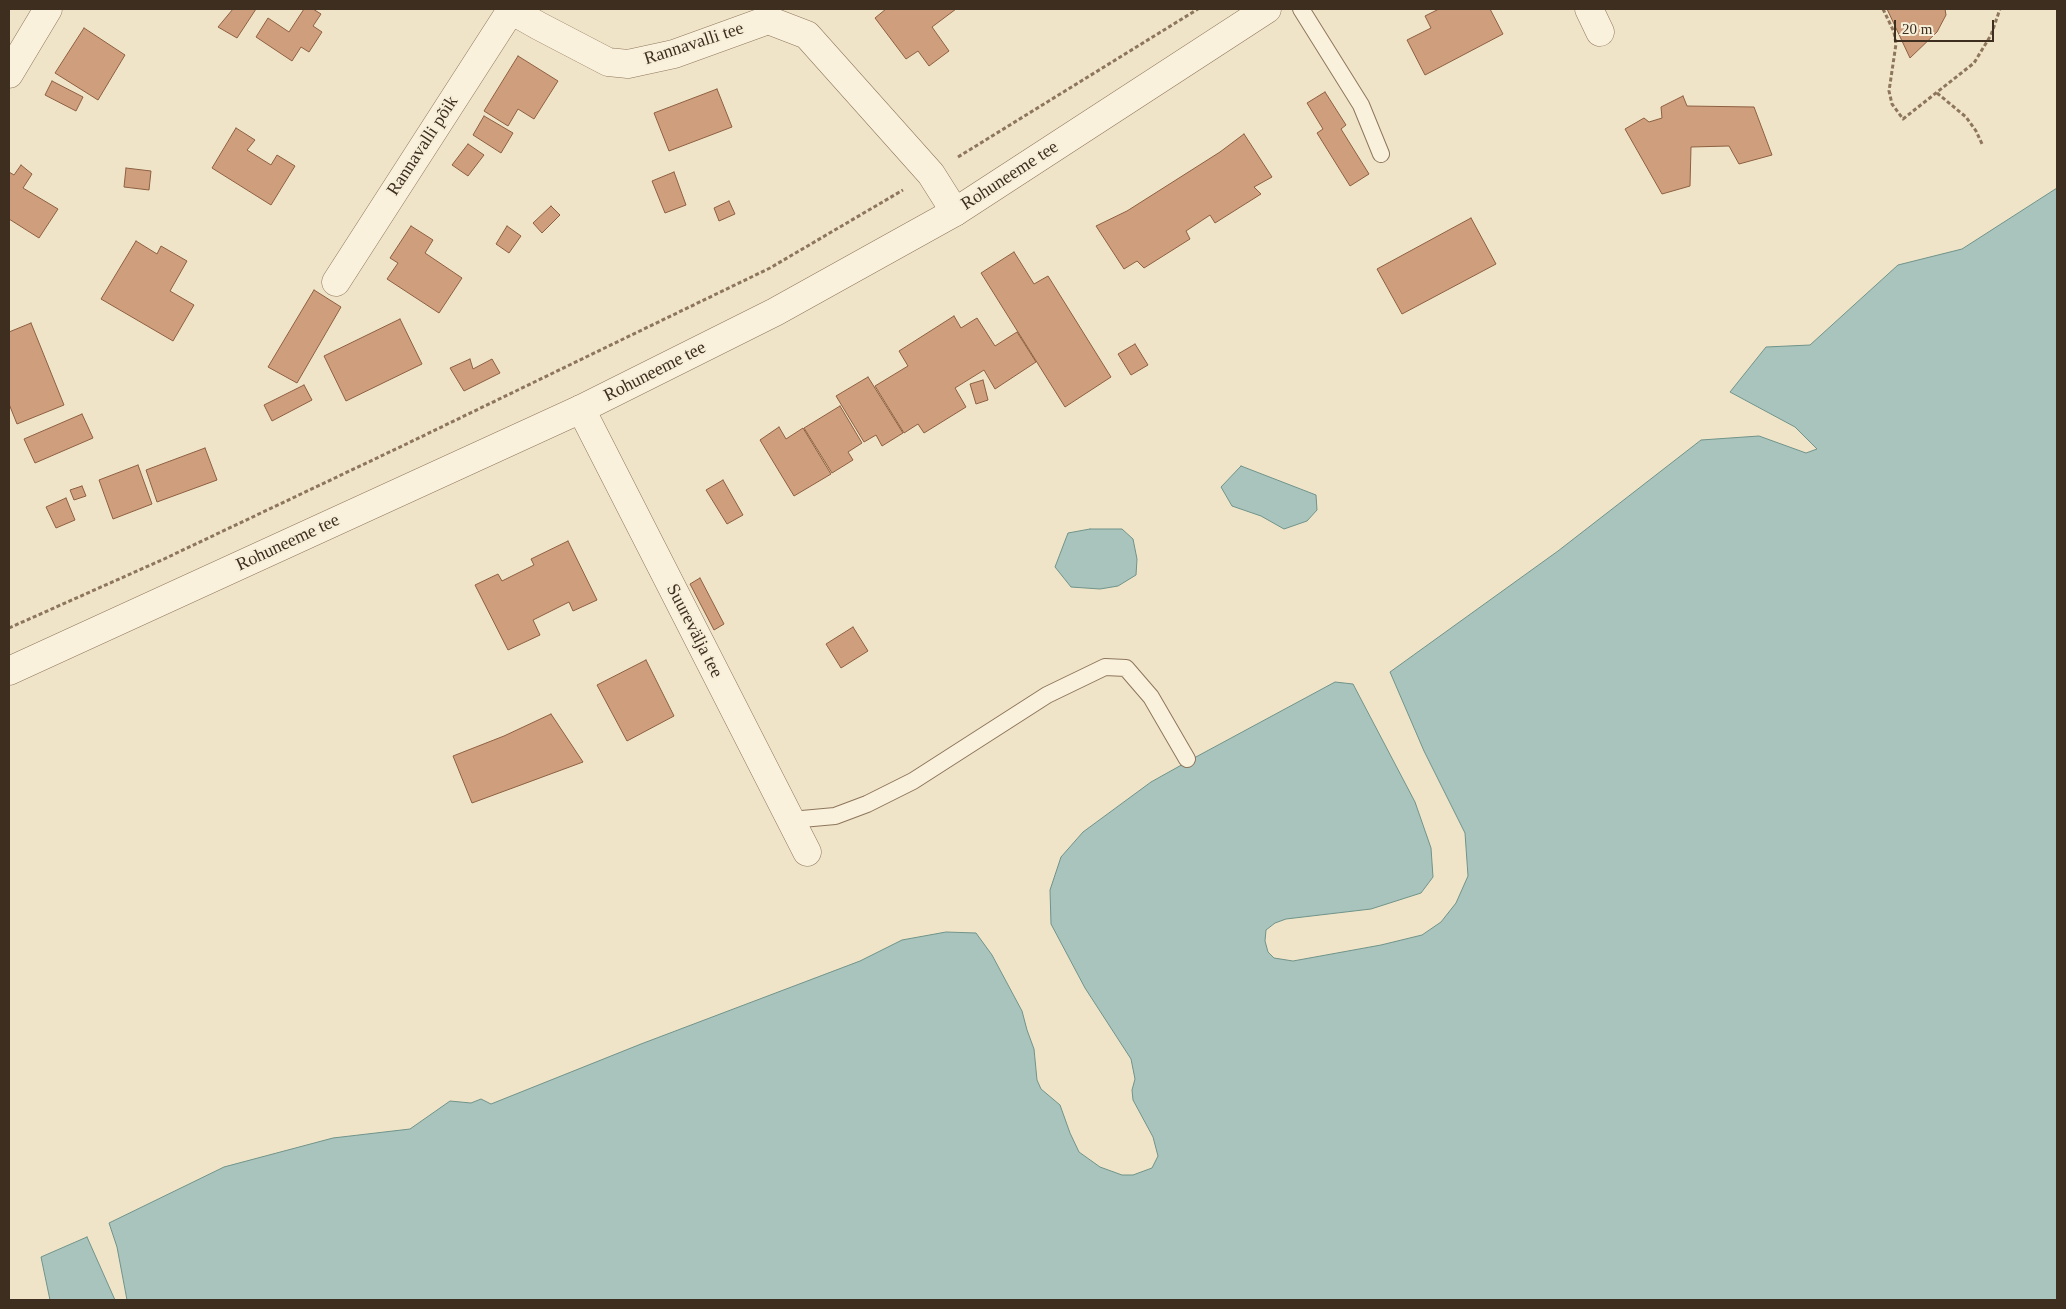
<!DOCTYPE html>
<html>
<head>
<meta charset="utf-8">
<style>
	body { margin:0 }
	#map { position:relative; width:2066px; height:1309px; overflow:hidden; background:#f0e4c8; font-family:Georgia,serif }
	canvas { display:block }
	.frame { position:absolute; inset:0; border:10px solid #3d2e20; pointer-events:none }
	.scale { position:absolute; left:1894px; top:20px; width:100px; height:22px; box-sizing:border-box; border:2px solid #3d2e20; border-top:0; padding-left:6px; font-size:15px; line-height:18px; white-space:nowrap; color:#3d2e20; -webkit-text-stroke:4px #f7eed8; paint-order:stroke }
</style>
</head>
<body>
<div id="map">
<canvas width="2066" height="1309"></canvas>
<div class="frame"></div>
<div class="scale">20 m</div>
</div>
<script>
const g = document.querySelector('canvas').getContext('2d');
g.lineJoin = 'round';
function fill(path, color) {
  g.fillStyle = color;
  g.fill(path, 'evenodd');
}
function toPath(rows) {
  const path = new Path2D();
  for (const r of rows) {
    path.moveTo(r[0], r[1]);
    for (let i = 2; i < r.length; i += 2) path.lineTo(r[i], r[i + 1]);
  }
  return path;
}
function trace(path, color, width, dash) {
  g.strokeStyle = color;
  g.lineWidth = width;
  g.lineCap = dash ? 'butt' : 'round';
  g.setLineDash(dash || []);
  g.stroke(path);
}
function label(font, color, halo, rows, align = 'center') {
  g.font = font + ' Georgia,serif';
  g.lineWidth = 4;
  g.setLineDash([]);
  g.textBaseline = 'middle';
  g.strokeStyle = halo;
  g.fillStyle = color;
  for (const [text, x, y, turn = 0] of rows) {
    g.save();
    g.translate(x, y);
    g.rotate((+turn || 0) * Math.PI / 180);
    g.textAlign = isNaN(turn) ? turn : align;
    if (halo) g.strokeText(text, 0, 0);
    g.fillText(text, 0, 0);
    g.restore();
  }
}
const water = toPath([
	[2057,188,2057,1300,127,1300,117,1247,109,1223,224,1167,333,1138,410,1129,450,1101,471,1103,481,1099,491,1104,641,1044,860,961,902,940,946,932,976,933,992,955,1022,1011,1027,1030,1034,1049,1037,1080,1041,1089,1060,1105,1070,1133,1079,1152,1100,1167,1122,1175,1133,1175,1152,1168,1158,1156,1153,1137,1133,1100,1132,1090,1135,1079,1131,1059,1085,988,1051,924,1050,890,1061,857,1083,832,1151,782,1194,758,1335,682,1353,684,1415,802,1431,848,1433,877,1421,893,1371,909,1286,919,1275,923,1266,930,1265,941,1268,952,1274,958,1293,961,1381,945,1422,935,1441,922,1456,903,1468,876,1465,833,1424,751,1390,672,1558,551,1701,440,1759,436,1806,453,1817,449,1795,427,1730,392,1766,347,1810,345,1898,265,1962,249,2057,188],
	[1241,466,1316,495,1317,510,1307,521,1284,529,1261,516,1232,506,1221,487,1241,466],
	[1090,529,1122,529,1133,539,1137,559,1136,575,1118,586,1100,589,1071,587,1055,567,1068,533,1090,529],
	[87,1237,115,1300,50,1300,41,1257,87,1237]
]);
const building = toPath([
	[233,9,256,9,237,38,218,27,233,9],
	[304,9,313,9,321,14,313,26,322,32,309,52,301,47,292,61,256,37,268,18,289,32,304,9],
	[886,9,956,9,932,27,949,51,929,66,918,51,906,59,875,18,886,9],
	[1439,9,1490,9,1503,34,1425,75,1407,40,1431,28,1425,16,1439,9],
	[1887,9,1945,9,1946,15,1937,32,1910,58,1887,9],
	[84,28,125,55,98,100,55,73,84,28],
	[518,56,558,81,534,119,518,109,508,126,484,111,518,56],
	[52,81,83,97,76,111,45,95,52,81],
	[717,89,732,127,669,151,654,113,717,89],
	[1325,92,1346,125,1341,129,1369,174,1350,186,1317,133,1323,129,1307,103,1325,92],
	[1683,96,1687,106,1754,107,1772,155,1739,164,1729,146,1691,147,1690,186,1662,194,1625,129,1644,118,1649,122,1662,118,1661,107,1683,96],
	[484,116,513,133,501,153,473,135,484,116],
	[236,128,255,140,247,150,271,165,277,155,295,166,271,205,212,168,236,128],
	[1244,134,1272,177,1254,187,1261,194,1215,223,1210,215,1186,231,1190,239,1144,268,1137,261,1124,269,1096,226,1127,211,1220,152,1244,134],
	[468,144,484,155,468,176,452,165,468,144],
	[21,165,32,174,23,188,58,209,39,238,9,219,9,172,14,175,21,165],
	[126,168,151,171,149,190,124,187,126,168],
	[674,172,686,205,665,213,652,181,674,172],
	[729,201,735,214,719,221,714,208,729,201],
	[551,206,560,215,542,233,533,223,551,206],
	[1471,218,1496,264,1402,314,1377,269,1471,218],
	[411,226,433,240,425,253,462,278,439,313,387,279,398,263,390,258,411,226],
	[507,226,521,236,509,253,496,244,507,226],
	[136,241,157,254,161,246,187,261,170,291,194,305,173,341,101,299,136,241],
	[1014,252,1034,284,1048,276,1111,377,1065,407,981,273,1014,252],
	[314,290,341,307,297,383,268,367,314,290],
	[954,316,961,328,977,318,995,346,1017,332,1036,362,995,389,984,370,955,388,966,407,924,433,918,424,904,433,875,386,908,366,899,351,954,316],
	[400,319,422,364,346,401,324,356,400,319],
	[31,323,64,405,17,424,9,404,9,332,31,323],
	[1135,344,1148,365,1131,375,1118,354,1135,344],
	[470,359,473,369,492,359,500,373,464,391,450,368,470,359],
	[868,377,903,433,882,446,876,435,864,442,836,396,868,377],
	[983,380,988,400,976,404,970,384,983,380],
	[304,385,312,400,272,421,264,405,304,385],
	[840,406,862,443,848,452,853,460,832,473,804,428,840,406],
	[82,414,93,438,35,463,24,439,82,414],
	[779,427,786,439,803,428,831,474,794,496,760,440,779,427],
	[205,448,217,480,157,502,146,470,205,448],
	[138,465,152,504,113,519,99,480,138,465],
	[723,480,743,515,727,524,706,490,723,480],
	[82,486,86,496,74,500,70,490,82,486],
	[66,498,75,520,56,528,46,507,66,498],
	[568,541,597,600,573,611,569,602,533,620,540,635,508,650,475,585,498,574,502,581,534,565,531,559,568,541],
	[700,578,724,624,714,630,690,584,700,578],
	[853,627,868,651,841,668,826,644,853,627],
	[646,660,674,716,627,741,597,685,646,660],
	[551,714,583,762,472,803,453,756,504,736,551,714]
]);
const path = toPath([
	[1883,9,1894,32,1896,44,1889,91,1892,104,1903,119,1974,63,1991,35,2000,9],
	[1937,93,1966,117,1976,131,1983,146],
	[958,157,1198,9],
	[9,628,164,559,398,448,770,268,903,190]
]);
const service = toPath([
	[1301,9,1361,105,1381,154],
	[791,820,835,816,867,804,913,781,1047,695,1105,667,1126,668,1151,697,1187,759]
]);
const minor = toPath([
	[509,9,539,26,608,62,628,64,674,54,768,20,807,35,931,174,955,212],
	[1589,9,1600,32],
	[9,74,48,9],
	[336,282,511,10],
	[581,409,807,852]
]);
const tertiary = toPath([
	[9,671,581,409,775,312,955,212,1267,9]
]);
const streetNames = [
	["Rannavalli tee",694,44,-18],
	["Rannavalli põik",423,146,-57],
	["Rohuneeme tee",1010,176,-33],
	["Rohuneeme tee",655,372,-27],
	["Rohuneeme tee",288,543,-25],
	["Suurevälja tee",694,631,63]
];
fill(water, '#a9c4bc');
trace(water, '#6f938a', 1);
fill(building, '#cf9f7d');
trace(building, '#8d5f41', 1);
trace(service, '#8d765c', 18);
trace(minor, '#8d765c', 29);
trace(tertiary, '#8d765c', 29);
trace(path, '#8d765c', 3, [4, 2.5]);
trace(service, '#faf1dc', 16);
trace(minor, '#faf1dc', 28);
trace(tertiary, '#faf1dc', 28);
label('18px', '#3d2e20', '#f7eed8', streetNames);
</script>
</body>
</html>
